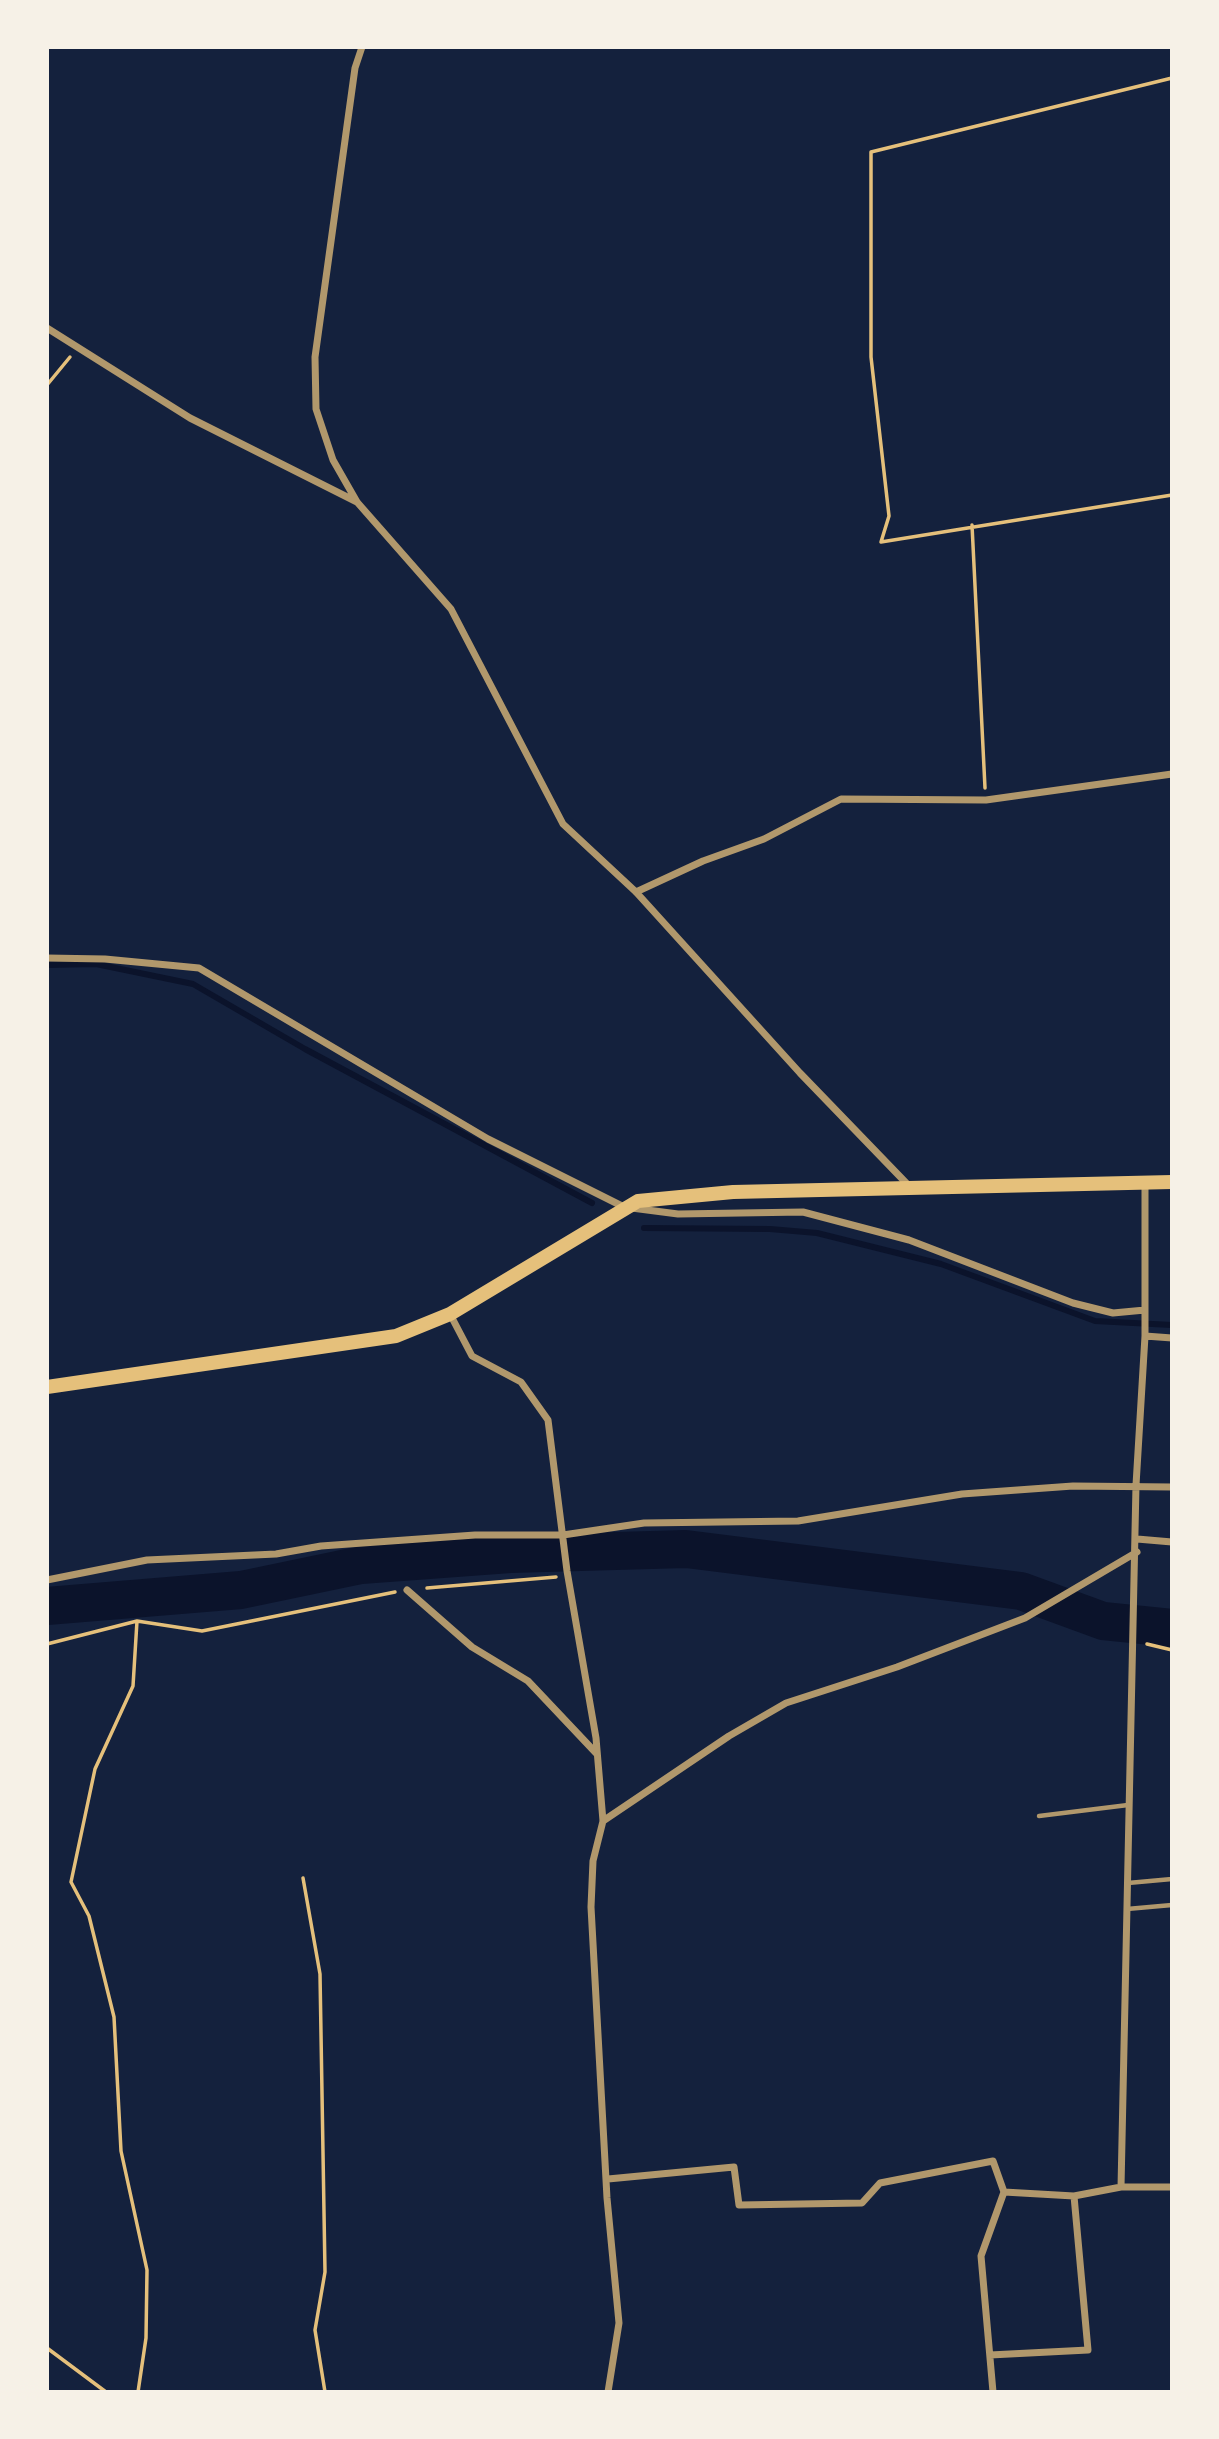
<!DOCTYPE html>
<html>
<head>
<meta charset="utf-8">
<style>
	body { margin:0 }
	#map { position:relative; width:1219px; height:2439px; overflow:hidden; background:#14213d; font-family:Ubuntu,sans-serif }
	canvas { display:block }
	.frame { position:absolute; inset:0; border:49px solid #f6f1e7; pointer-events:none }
</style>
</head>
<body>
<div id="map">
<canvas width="1219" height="2439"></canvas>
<div class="frame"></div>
</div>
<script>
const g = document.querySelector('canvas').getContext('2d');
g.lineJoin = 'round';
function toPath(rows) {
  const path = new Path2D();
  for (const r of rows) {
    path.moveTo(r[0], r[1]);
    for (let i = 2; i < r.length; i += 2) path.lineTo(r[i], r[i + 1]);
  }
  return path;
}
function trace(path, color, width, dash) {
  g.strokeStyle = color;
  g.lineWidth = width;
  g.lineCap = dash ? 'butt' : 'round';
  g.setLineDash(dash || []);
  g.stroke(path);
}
const stream = toPath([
	[47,965,96,964,193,984,305,1049,592,1203],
	[644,1228,770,1229,817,1233,941,1264,1095,1321,1172,1325]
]);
const river = toPath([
	[47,1606,241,1590,361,1565,510,1554,686,1549,1021,1591,1103,1621,1172,1628]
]);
const path = toPath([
	[1172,78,871,152,871,357,889,516,881,542,1172,495],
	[47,385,70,357],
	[972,525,985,788],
	[427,1588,556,1577],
	[137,1621,133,1686,95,1769,71,1882,89,1916,114,2017,121,2151,147,2270,146,2338,138,2392],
	[47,1644,137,1621,202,1631,395,1592],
	[1147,1644,1172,1650],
	[303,1878,320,1974,325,2272,315,2330,325,2392],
	[47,2348,106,2392]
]);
const service = toPath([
	[1039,1816,1128,1805],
	[1128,1883,1172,1879],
	[1127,1909,1172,1905]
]);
const minor = toPath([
	[362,47,355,68,315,357,316,409,333,460,357,502,451,609,563,824,636,892,800,1073,911,1188],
	[47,328,190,418,357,502],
	[636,892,703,861,764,839,841,799,986,800,1172,774],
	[47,958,105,959,199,968,488,1139,624,1207,678,1214,803,1212,909,1240,1073,1303,1113,1313,1145,1310],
	[450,1314,472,1356,521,1382,548,1420,567,1571,596,1738,603,1821,593,1861,591,1907,607,2198,619,2323,608,2392],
	[1145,1336,1172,1338],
	[1137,1539,1172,1542],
	[47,1580,147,1560,276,1554,321,1546,475,1535,563,1535,644,1523,798,1521,962,1494,1073,1486,1172,1487],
	[407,1590,472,1647,528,1681,596,1753],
	[603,1821,729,1736,786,1703,897,1667,1025,1618,1137,1552],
	[608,2179,734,2167,739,2205,862,2203,880,2183,993,2161,1004,2192,981,2256,993,2392],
	[1121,2187,1136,1485,1145,1336,1145,1184],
	[1004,2192,1074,2196,1121,2187,1172,2187],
	[990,2355,1088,2350,1074,2196]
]);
const secondary = toPath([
	[47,1387,396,1336,450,1314,638,1201,733,1192,1172,1182]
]);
trace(stream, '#0b132b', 6);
trace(river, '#0b132b', 38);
trace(path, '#e5c07b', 3.5);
trace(service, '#b1986c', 4.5);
trace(minor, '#b1986c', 7);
trace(secondary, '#e5c07b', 14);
</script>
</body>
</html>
